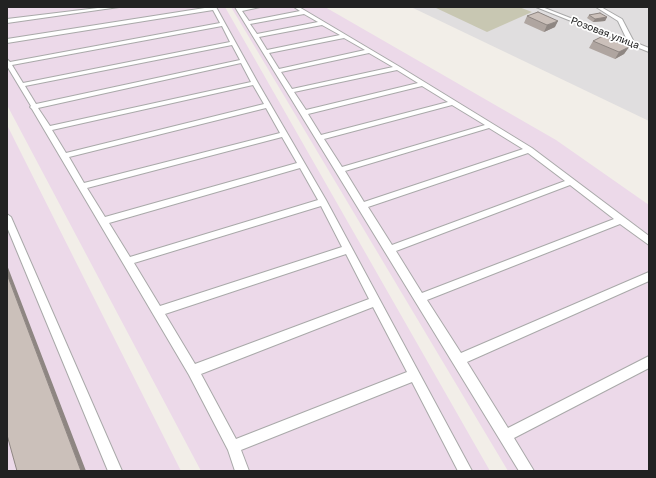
<!DOCTYPE html>
<html>
<head>
<meta charset="utf-8">
<style>
	body { margin:0 }
	#map { position:relative; width:656px; height:478px; overflow:hidden; background:#f2eee8; font-family:"Golos Text",sans-serif }
	canvas { display:block }
	.frame { position:absolute; inset:0; border:8px solid #222; pointer-events:none }
</style>
</head>
<body>
<div id="map">
<canvas width="656" height="478"></canvas>
<div class="frame"></div>
</div>
<script>
const g = document.querySelector('canvas').getContext('2d');
g.lineJoin = 'round';
function fill(path, color) {
  g.fillStyle = color;
  g.fill(path, 'evenodd');
}
function toPath(rows) {
  const path = new Path2D();
  for (const r of rows) {
    path.moveTo(r[0], r[1]);
    for (let i = 2; i < r.length; i += 2) path.lineTo(r[i], r[i + 1]);
  }
  return path;
}
function trace(path, color, width, dash) {
  g.strokeStyle = color;
  g.lineWidth = width;
  g.lineCap = dash ? 'butt' : 'round';
  g.setLineDash(dash || []);
  g.stroke(path);
}
function label(font, color, halo, rows, align = 'center') {
  g.font = font + ' "Golos Text",sans-serif';
  g.lineWidth = 3.5;
  g.setLineDash([]);
  g.textBaseline = 'middle';
  g.strokeStyle = halo;
  g.fillStyle = color;
  for (const [text, x, y, turn = 0] of rows) {
    g.save();
    g.translate(x, y);
    g.rotate((+turn || 0) * Math.PI / 180);
    g.textAlign = isNaN(turn) ? turn : align;
    if (halo) g.strokeText(text, 0, 0);
    g.fillText(text, 0, 0);
    g.restore();
  }
}
const residential = toPath([
	[411,7,649,7,649,121]
]);
const industrial = toPath([
	[7,7,225,7,490,471,201,471,7,105],
	[231,7,325,7,556,140,649,205,649,471,508,471],
	[7,125,181,471,7,471]
]);
const construction = toPath([
	[434,7,519,7,532,12,487,32]
]);
const service = toPath([
	[106,7,119,7,7,23,7,19,106,7],
	[211,7,216,7,258,83,326,200,472,471,458,471,412,382,241,450,249,471,235,471,228,450,189,375,32,109,30,107,31,106,7,66,7,59,10,62,220,23,213,10,7,43,7,39,211,7],
	[222,26,230,42,23,83,12,65,222,26],
	[232,45,240,60,36,104,25,86,232,45],
	[241,63,251,82,50,126,38,108,241,63],
	[253,85,264,104,66,153,52,130,253,85],
	[266,108,280,133,84,183,69,157,266,108],
	[282,137,297,163,105,217,87,188,282,137],
	[300,168,318,200,130,257,109,223,300,168],
	[321,206,342,247,160,306,134,263,321,206],
	[346,254,369,299,195,364,165,314,346,254],
	[373,307,407,372,236,439,201,374,373,307],
	[235,7,240,8,260,7,242,11,249,21,300,11,294,7,299,7,400,67,532,148,649,236,649,245,620,224,427,300,461,353,649,272,649,281,467,362,508,428,649,356,649,368,514,438,534,471,519,471,235,7],
	[304,14,318,22,257,34,250,24,304,14],
	[322,25,340,35,267,50,259,37,322,25],
	[344,38,365,50,279,69,269,53,344,38],
	[369,53,393,67,292,89,281,72,369,53],
	[397,70,418,83,306,110,294,92,397,70],
	[422,86,448,102,321,135,308,114,422,86],
	[452,105,485,125,342,167,324,139,452,105],
	[489,128,523,149,364,202,345,171,489,128],
	[528,153,565,181,392,245,368,207,528,153],
	[570,185,614,219,422,293,396,251,570,185],
	[536,7,542,7,627,40,618,21,596,7,601,7,622,19,634,42,649,48,649,52,536,7],
	[7,214,11,217,122,471,108,471,7,227,7,214]
]);
const wall = toPath([
	[589,15,607,17,605,21,593,22,587,18],
	[527,16,555,27,544,32,524,23],
	[593,41,629,47,624,54,615,59,589,48]
]);
const shadedWall = toPath([
	[607,17,605,21,593,22,595,19],
	[558,21,555,27,544,32,547,25],
	[629,47,624,54,615,59,619,52],
	[7,265,86,471,81,471,7,274]
]);
const building = toPath([
	[538,12,558,21,547,25,527,16,538,12],
	[600,13,607,17,595,19,589,15,600,13],
	[603,36,629,47,619,52,593,41,603,36],
	[7,274,81,471,17,471,7,435,7,274]
]);
const farStreetnames = [
	["Розовая улица",605,33,21]
];
fill(residential, '#e0dedf');
fill(industrial, '#ecd9e9');
fill(construction, '#c8c7b2');
trace(service, '#a9a9a9', 2);
fill(service, '#fff');
fill(wall, '#afa5a0');
fill(shadedWall, '#8e8682');
fill(building, '#cbc0ba');
trace(building, '#8e8682', 1);
label('10px', '#222', '#fff', farStreetnames);
</script>
</body>
</html>
